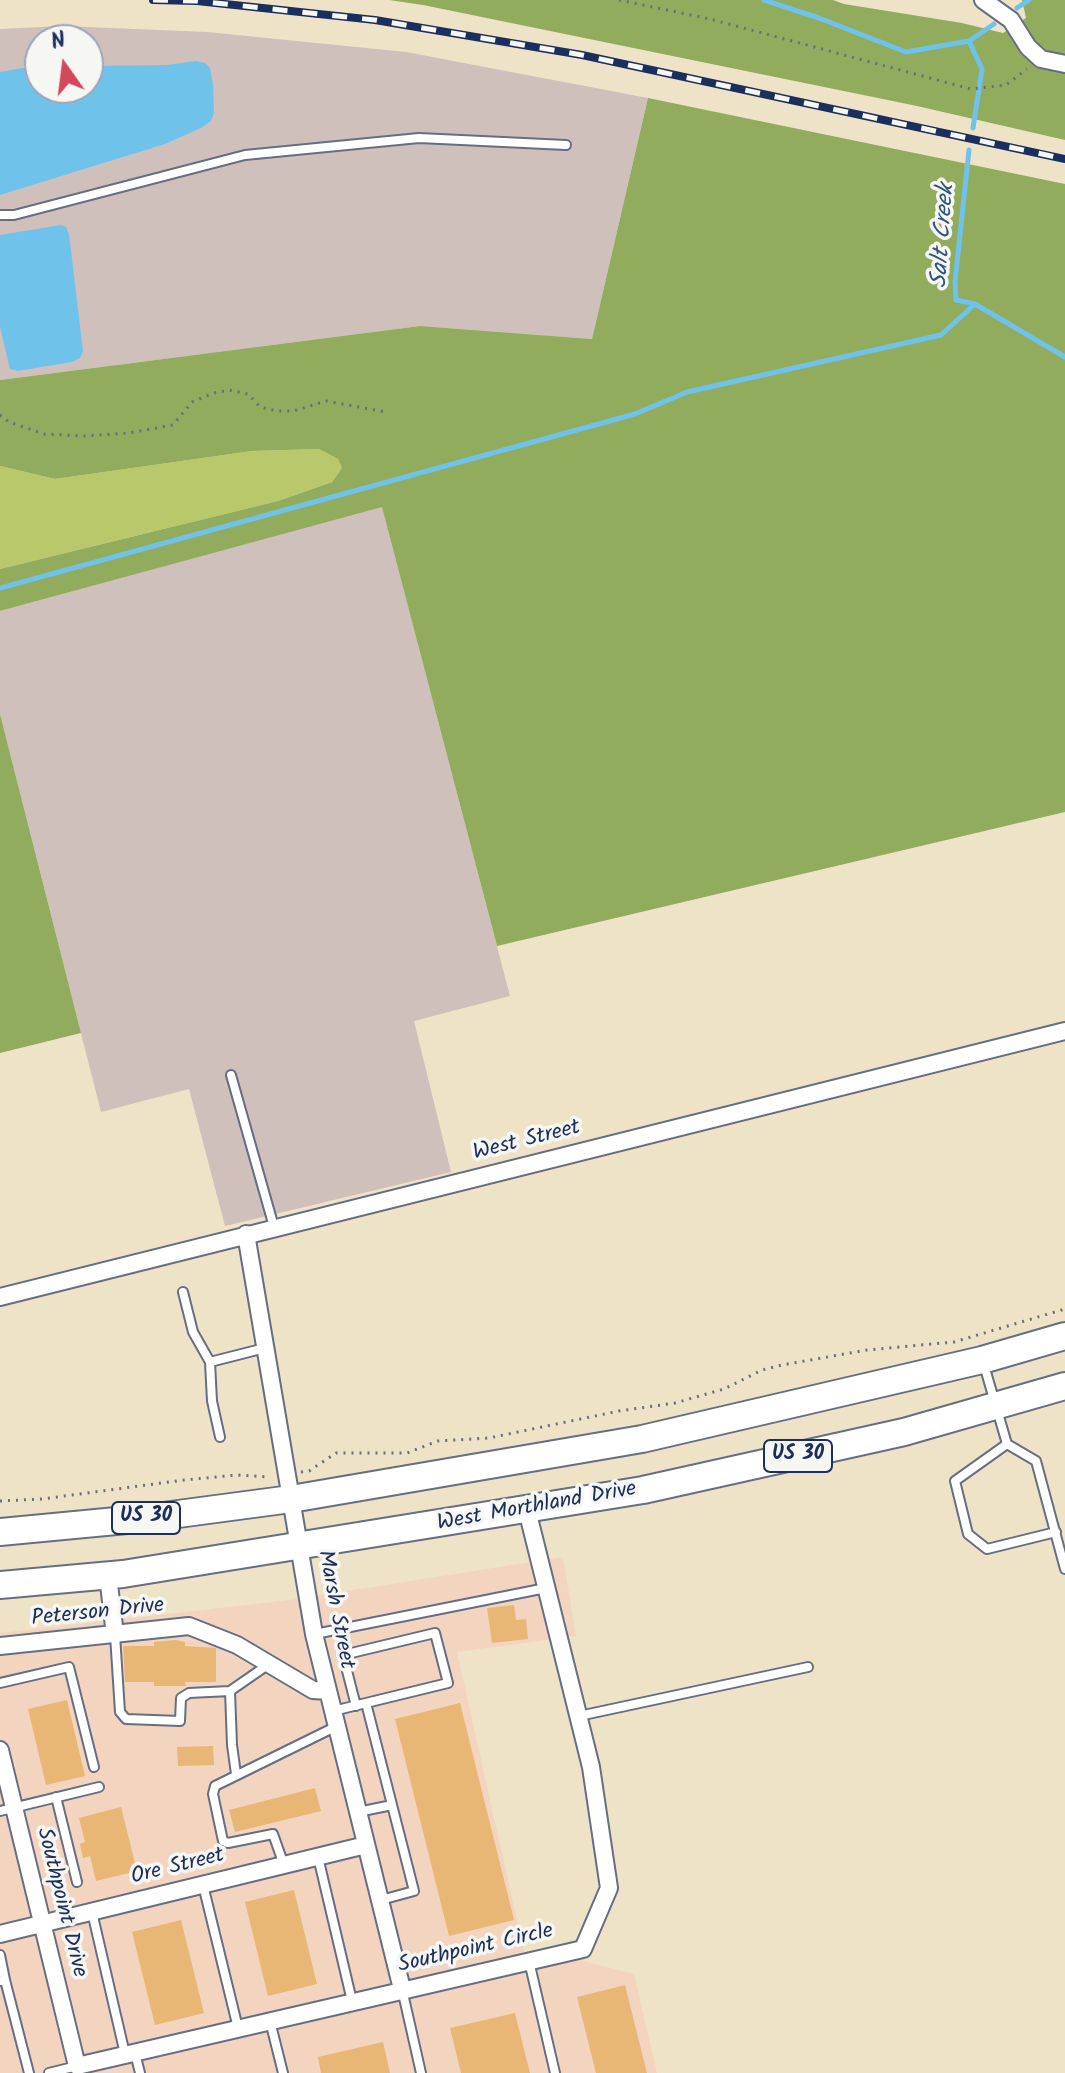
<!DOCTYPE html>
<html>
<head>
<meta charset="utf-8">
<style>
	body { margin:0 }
	#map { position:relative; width:1065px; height:2073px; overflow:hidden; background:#eee3c7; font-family:Kalam,sans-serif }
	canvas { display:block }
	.north { position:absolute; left:24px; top:24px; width:80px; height:80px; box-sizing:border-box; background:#f6f6f2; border:2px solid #9ea6b7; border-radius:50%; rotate:346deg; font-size:22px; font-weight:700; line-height:32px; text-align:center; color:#1b2f5e }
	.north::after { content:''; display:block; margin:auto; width:28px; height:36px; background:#d1495b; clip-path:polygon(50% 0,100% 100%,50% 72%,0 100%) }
</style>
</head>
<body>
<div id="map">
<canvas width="1065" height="2073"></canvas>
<div class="north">N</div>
</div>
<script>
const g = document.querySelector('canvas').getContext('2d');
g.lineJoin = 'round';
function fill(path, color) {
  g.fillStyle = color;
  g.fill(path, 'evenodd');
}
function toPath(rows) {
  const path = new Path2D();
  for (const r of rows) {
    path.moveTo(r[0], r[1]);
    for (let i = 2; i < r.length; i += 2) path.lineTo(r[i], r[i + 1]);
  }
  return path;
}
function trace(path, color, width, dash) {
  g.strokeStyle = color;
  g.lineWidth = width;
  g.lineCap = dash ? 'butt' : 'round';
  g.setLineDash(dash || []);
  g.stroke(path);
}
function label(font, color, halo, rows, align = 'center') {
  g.font = font + ' Kalam,sans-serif';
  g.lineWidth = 7;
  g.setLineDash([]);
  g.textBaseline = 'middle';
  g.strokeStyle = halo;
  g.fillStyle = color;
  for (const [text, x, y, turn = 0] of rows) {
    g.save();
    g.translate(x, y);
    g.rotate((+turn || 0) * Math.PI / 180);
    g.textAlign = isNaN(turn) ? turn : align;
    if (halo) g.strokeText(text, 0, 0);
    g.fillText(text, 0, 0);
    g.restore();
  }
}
const built = toPath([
	[563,1557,576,1636,457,1652,528,1970,579,1960,634,1974,657,2073,0,2073,0,1633,290,1600]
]);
const industrial = toPath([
	[63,26,207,32,406,52,648,98,592,339,420,326,0,380,0,29],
	[40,40,88,40,88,88,40,88],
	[382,506,510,996,414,1021,451,1172,225,1226,189,1089,101,1112,0,714,0,611]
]);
const green = toPath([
	[319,449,338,459,342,468,332,482,278,501,0,569,0,466,55,479,252,451]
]);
const forest = toPath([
	[389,0,833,0,844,4,962,23,1003,33,1026,18,1022,0,1065,0,1065,140,917,106,423,5],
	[648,98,1065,184,1065,812,497,946,382,507,0,611,0,569,278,501,332,482,342,468,338,459,319,449,252,451,55,479,0,466,0,380,420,326,592,339],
	[0,714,81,1033,0,1053]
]);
const water = toPath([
	[196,61,205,63,210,68,213,84,214,113,211,121,201,128,165,144,0,195,0,72,22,68,40,69,40,88,88,88,88,66,167,65],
	[61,225,66,227,69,234,83,351,80,358,72,362,18,371,10,369,0,327,0,235]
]);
const stream = toPath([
	[764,0,819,18,906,52,969,41,994,24],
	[1017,8,1029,0],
	[969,41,982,69,973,128],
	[969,150,955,282,956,300,975,304,1065,357],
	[0,588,635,414,687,392,941,335,975,304]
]);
const building = toPath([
	[514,1605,516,1620,526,1619,528,1639,492,1643,487,1608],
	[176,1640,185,1642,185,1646,216,1648,216,1682,185,1682,186,1686,154,1686,154,1682,125,1682,123,1646,154,1646,154,1642],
	[67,1700,85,1776,46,1785,28,1709],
	[460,1703,514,1920,449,1936,395,1719],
	[213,1746,214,1765,178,1766,177,1747],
	[315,1788,321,1811,235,1832,229,1810],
	[121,1807,137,1871,96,1881,90,1856,83,1858,80,1844,85,1842,79,1818],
	[294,1890,317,1984,268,1996,245,1902],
	[181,1920,204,2013,155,2025,132,1932],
	[625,1985,647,2073,596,2073,577,1997],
	[515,2013,530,2073,461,2073,450,2028],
	[383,2042,390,2073,321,2073,318,2057]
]);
const path = toPath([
	[619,0,710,19,971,89,1006,85,1027,69],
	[0,415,9,422,44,434,85,436,129,433,173,425,192,402,214,393,229,390,248,394,260,407,277,411,294,411,326,401,386,412],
	[301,1472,309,1471,336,1453,407,1453,438,1441,489,1438,619,1411,675,1403,724,1389,762,1370,782,1365,867,1350,954,1342,1065,1309],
	[0,1501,42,1499,184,1480,237,1475,270,1477]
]);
const service = toPath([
	[0,215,14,215,245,155,419,138,566,145],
	[231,1075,274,1227],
	[183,1292,193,1332,210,1362,265,1348],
	[210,1362,212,1401,220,1437],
	[984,1365,1007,1444,1036,1461,1065,1569],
	[1007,1444,955,1481,968,1534,987,1549,1056,1532],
	[315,1634,546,1588],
	[115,1635,120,1712,126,1719,180,1721,181,1698,189,1693,230,1691,232,1745,236,1774],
	[0,1683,69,1667,94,1767],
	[230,1691,269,1664],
	[356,1706,343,1655,435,1633,448,1683,366,1703],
	[333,1711,366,1703,414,1891,381,1900],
	[579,1716,808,1667],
	[56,1797,77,1882],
	[0,1811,99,1787],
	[358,1812,392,1805],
	[318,1857,352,2001],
	[284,1865,273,1834,228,1843,223,1841,213,1794,215,1786,337,1726],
	[203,1885,238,2028],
	[92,1912,125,2054],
	[0,1955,5,1980],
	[529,1961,555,2073],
	[0,1981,5,1980,29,2073],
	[402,1989,421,2073],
	[270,2021,283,2073],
	[135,2053,140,2073],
	[49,2073,77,2066]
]);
const minor = toPath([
	[983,0,1011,20,1028,47,1041,59,1065,64],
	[246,1234,314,1634,402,1989],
	[0,1297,1065,1031],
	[108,1576,115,1635],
	[0,1646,189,1626,237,1645,313,1690,328,1691],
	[0,1750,77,2066,583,1949,609,1888,591,1767,527,1510],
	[0,1934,366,1845]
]);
const trunk = toPath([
	[0,1532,148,1518,291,1499,642,1439,982,1360,1065,1336],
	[0,1585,123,1574,643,1490,904,1432,1065,1386]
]);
const rail = toPath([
	[153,0,197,1,375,20,582,55,1065,159]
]);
const shields = [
	[798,1456,68],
	[146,1518,68]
];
const shieldNames = [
	["US 30",798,1456],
	["US 30",146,1518]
];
const streetNames = [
	["West Street",527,1142,-14],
	["West Morthland Drive",537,1508,-10],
	["Marsh Street",334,1610,79],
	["Peterson Drive",98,1614,-6],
	["Ore Street",178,1868,-14],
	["Southpoint Drive",60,1903,76],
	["Southpoint Circle",476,1950,-13]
];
const waterNames = [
	["Salt Creek",945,236,-86]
];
fill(built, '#f3d4bf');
fill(industrial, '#cfc0bb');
fill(green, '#b9c86a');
fill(forest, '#92ac5e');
fill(water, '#6fc3eb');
trace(stream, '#6fc3eb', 5);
fill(building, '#e8b775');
trace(service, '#656e83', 12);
trace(minor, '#656e83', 20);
trace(trunk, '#656e83', 30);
trace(path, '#656e83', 3, [2, 6]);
trace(service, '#fff', 8);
trace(minor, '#fff', 16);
trace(trunk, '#fff', 26);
trace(rail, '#1b2f5e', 8);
trace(rail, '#f6f6f2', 5, [15]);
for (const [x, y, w] of shields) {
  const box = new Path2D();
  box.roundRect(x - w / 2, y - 16, w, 32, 6);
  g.fillStyle = '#f6f6f2';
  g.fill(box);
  trace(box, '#1b2f5e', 2);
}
label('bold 20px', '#1b2f5e', null, shieldNames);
label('22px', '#1b2f5e', '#f6f6f2', streetNames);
label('italic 24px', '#305481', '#f6f6f2', waterNames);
</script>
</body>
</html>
